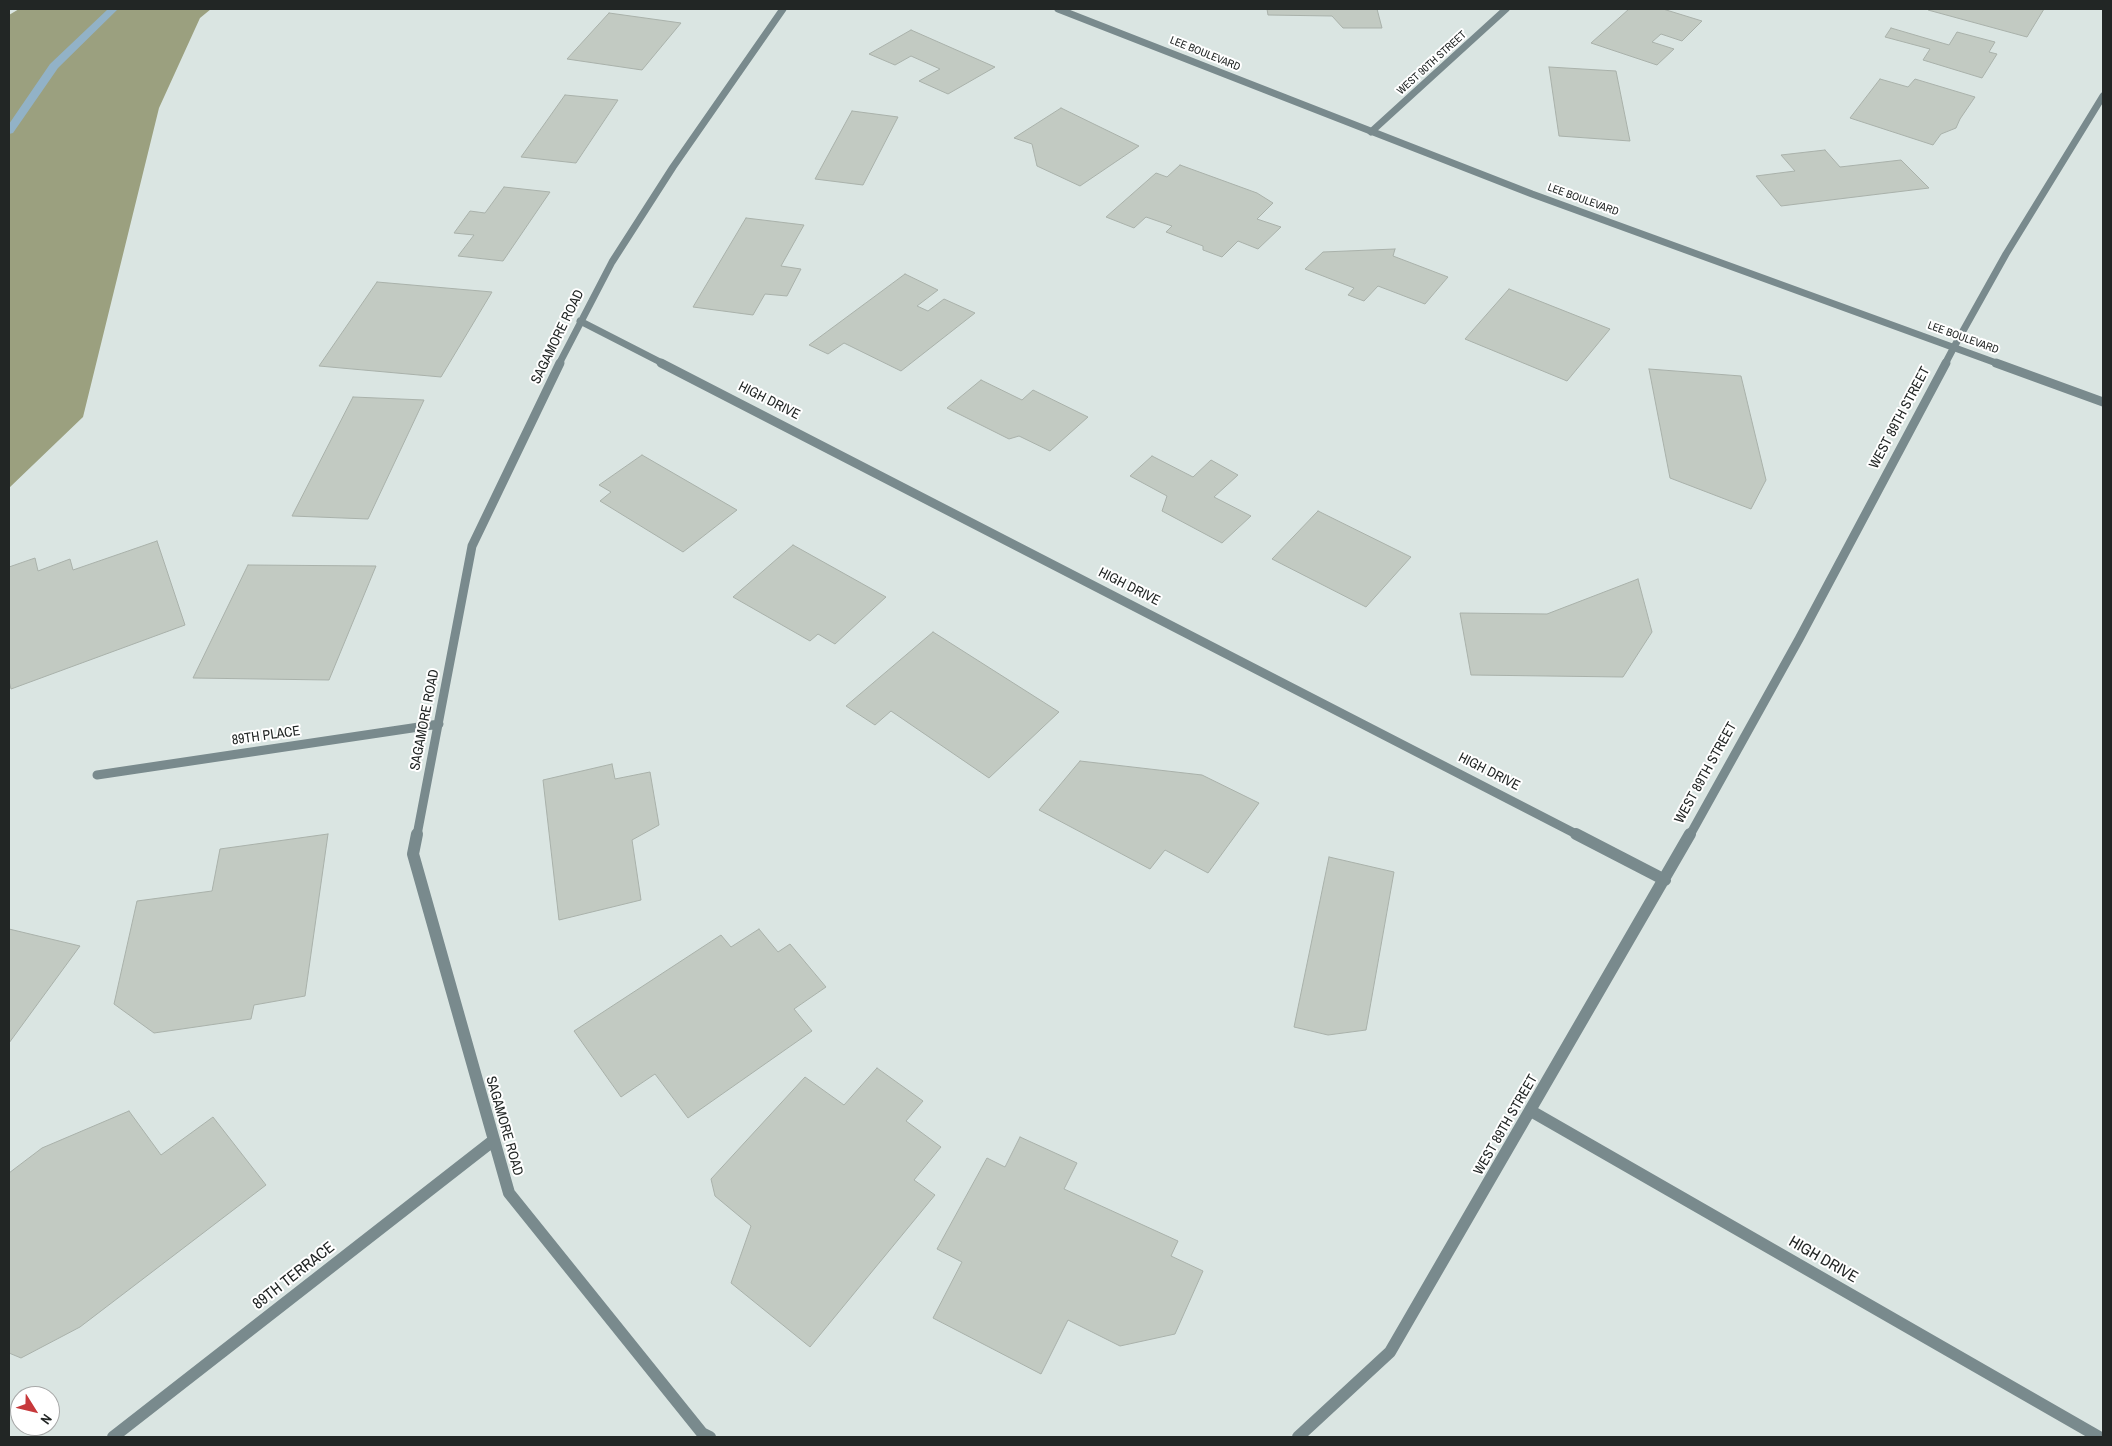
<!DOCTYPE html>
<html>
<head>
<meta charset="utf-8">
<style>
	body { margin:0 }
	#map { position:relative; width:2112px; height:1446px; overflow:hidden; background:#dae5e2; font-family:"Archivo Narrow",sans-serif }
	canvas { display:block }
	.frame { position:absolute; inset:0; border:10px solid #222625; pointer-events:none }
	.north { position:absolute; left:10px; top:1386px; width:50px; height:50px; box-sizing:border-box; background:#fff; border:1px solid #a7a8a8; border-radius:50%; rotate:126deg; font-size:14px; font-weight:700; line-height:20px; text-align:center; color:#222625 }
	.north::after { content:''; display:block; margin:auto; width:18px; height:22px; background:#c7383b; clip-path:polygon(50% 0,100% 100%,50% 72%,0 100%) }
</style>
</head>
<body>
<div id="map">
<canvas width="2112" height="1446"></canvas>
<div class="frame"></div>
<div class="north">N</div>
</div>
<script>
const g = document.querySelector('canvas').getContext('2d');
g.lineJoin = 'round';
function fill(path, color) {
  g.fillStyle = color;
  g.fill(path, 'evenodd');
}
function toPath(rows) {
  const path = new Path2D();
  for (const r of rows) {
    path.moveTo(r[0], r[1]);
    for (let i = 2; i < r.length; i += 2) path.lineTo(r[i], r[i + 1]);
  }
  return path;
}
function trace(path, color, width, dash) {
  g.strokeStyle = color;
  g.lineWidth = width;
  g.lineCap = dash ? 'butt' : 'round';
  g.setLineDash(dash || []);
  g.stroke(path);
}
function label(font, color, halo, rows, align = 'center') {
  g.font = font + ' "Archivo Narrow",sans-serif';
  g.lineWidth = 4;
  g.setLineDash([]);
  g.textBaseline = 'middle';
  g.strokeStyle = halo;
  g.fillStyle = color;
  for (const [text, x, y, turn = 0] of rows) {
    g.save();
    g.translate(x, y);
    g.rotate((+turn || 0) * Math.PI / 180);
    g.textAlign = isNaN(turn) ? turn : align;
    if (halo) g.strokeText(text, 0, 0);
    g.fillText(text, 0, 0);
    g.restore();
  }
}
const forest = toPath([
	[19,9,211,9,200,18,159,108,83,417,9,488,9,15]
]);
const stream = toPath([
	[108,9,118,9,58,68,13,133,9,134,9,124,50,64,108,9]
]);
const building = toPath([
	[1267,9,1377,9,1382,28,1343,28,1332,16,1268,15,1267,9],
	[1629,9,1663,9,1702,21,1682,41,1661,34,1652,42,1674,49,1657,65,1591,43,1629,9],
	[1929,9,2044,9,2027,37,1928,10,1929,9],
	[609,13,681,23,642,70,567,59,609,13],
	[1891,28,1949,45,1957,32,1995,42,1989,52,1997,54,1982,78,1923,60,1930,49,1885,37,1891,28],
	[911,30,995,67,948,94,919,81,940,69,911,56,895,65,869,54,911,30],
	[1549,67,1616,71,1630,141,1559,136,1549,67],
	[1880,79,1908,87,1915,79,1975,97,1960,119,1956,128,1941,134,1933,145,1850,118,1880,79],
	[565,95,618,100,576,163,521,157,565,95],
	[1061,108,1139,146,1080,186,1037,166,1032,144,1014,138,1061,108],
	[852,111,898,117,863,185,815,179,852,111],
	[1825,150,1840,167,1901,160,1929,188,1781,206,1756,176,1795,171,1781,155,1825,150],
	[1180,165,1257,193,1273,203,1257,219,1281,227,1258,249,1238,241,1222,257,1203,250,1203,246,1166,232,1172,226,1146,217,1134,228,1106,217,1156,173,1167,177,1180,165],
	[504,187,550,192,503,261,458,256,474,235,454,233,470,211,485,213,504,187],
	[746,218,804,225,781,266,801,269,787,296,765,294,753,315,693,307,746,218],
	[1395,249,1393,256,1448,277,1425,304,1378,286,1364,301,1348,295,1354,288,1305,269,1323,252,1395,249],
	[905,274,938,290,917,306,928,311,944,299,975,313,901,371,844,343,828,354,809,345,905,274],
	[377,282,492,292,441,377,319,366,377,282],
	[1509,289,1610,329,1567,381,1465,339,1509,289],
	[1649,369,1741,376,1766,480,1751,509,1670,478,1649,369],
	[981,380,1022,400,1033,390,1088,417,1050,451,1019,436,1009,439,947,408,981,380],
	[353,397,424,400,368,519,292,516,353,397],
	[642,455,737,510,683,552,600,501,611,492,599,485,642,455],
	[1152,456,1193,477,1211,460,1238,475,1214,497,1251,516,1222,543,1162,511,1167,496,1130,476,1152,456],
	[1318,511,1411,557,1366,607,1272,559,1318,511],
	[157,541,185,625,11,689,9,681,9,567,35,558,38,571,70,559,73,570,157,541],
	[793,545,886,597,835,644,818,634,810,641,733,597,793,545],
	[248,565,376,566,329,680,193,678,248,565],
	[1638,579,1652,632,1623,677,1471,675,1460,613,1547,614,1638,579],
	[933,632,1059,712,989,778,891,711,875,725,846,706,933,632],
	[1080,761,1202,775,1259,803,1208,873,1165,850,1150,869,1039,810,1080,761],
	[612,764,615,779,650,772,659,825,632,840,641,900,559,920,543,780,612,764],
	[328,834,305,996,254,1005,251,1019,154,1033,114,1004,137,901,212,891,220,849,328,834],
	[1329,857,1394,872,1366,1030,1328,1035,1294,1027,1329,857],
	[9,929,80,946,9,1043,9,929],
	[759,929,778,952,790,944,826,987,794,1009,812,1031,688,1118,655,1074,621,1097,574,1031,721,935,731,947,759,929],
	[877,1068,923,1101,906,1121,941,1147,914,1180,935,1195,810,1347,731,1283,751,1226,715,1196,711,1179,805,1077,844,1105,877,1068],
	[129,1111,161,1155,213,1117,266,1185,80,1327,21,1358,9,1353,9,1173,42,1148,129,1111],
	[1020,1137,1077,1163,1064,1189,1178,1241,1171,1256,1203,1271,1175,1334,1120,1346,1068,1320,1041,1374,933,1318,962,1262,937,1249,987,1158,1005,1167,1020,1137]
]);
const minorFar2 = toPath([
	[1371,132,1506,9],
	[580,321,664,364],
	[559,364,612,262,673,167,783,9],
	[1945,364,1954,347]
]);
const minorFar1 = toPath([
	[661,363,1578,835],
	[97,775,439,724],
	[417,835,472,546,560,363],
	[1690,835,1799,639,1946,363]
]);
const minor = toPath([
	[417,834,413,854,509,1193,702,1433,710,1437],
	[1576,834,1665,880],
	[1531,1111,2099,1437],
	[113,1437,494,1140],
	[1298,1437,1390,1352,1690,834]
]);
const tertiaryFar1 = toPath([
	[1058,9,1532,194,1999,364],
	[1954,347,2006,254,2103,96]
]);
const tertiary = toPath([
	[1996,363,2103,402]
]);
const farStreetnames = [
	["LEE BOULEVARD",1205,54,22],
	["WEST 90TH STREET",1432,63,-42],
	["LEE BOULEVARD",1583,200,20],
	["LEE BOULEVARD",1963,338,20]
];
const streetNames = [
	["SAGAMORE ROAD",558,337,-64],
	["HIGH DRIVE",769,401,27],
	["WEST 89TH STREET",1900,418,-62],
	["HIGH DRIVE",1129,587,27],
	["SAGAMORE ROAD",425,720,-79],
	["89TH PLACE",266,736,-8],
	["HIGH DRIVE",1489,772,27],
	["WEST 89TH STREET",1706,773,-61],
	["WEST 89TH STREET",1506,1125,-60],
	["SAGAMORE ROAD",504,1126,74]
];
const nearStreetnames = [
	["HIGH DRIVE",1823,1260,30],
	["89TH TERRACE",294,1276,-38]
];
fill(forest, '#9ba07f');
fill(stream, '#92b2c7');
fill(building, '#c2cac2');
trace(building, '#a9b1aa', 1);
trace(minorFar2, '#798a8d', 7);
trace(minorFar1, '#798a8d', 9);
trace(minor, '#798a8d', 12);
trace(tertiaryFar1, '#798a8d', 7);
trace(tertiary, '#798a8d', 9);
label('11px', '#222625', '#fff', farStreetnames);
label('14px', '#222625', '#fff', streetNames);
label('16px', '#222625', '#fff', nearStreetnames);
</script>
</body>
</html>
